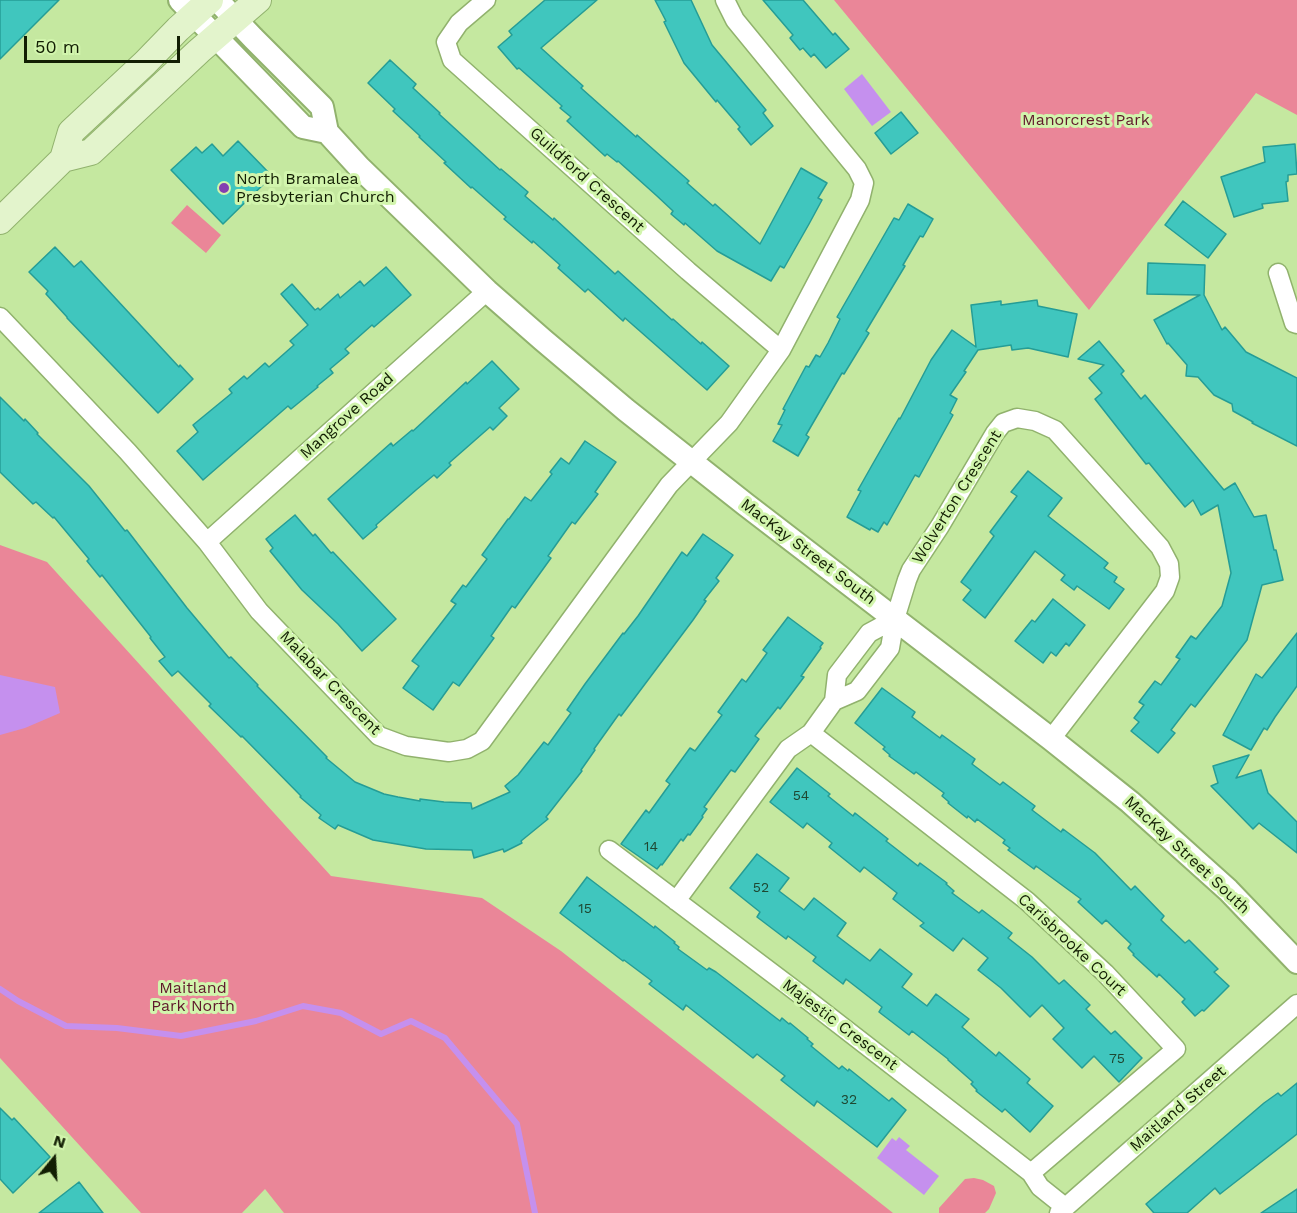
<!DOCTYPE html>
<html>
<head>
<meta charset="utf-8">
<style>
	body { margin:0 }
	#map { position:relative; width:1297px; height:1213px; overflow:hidden; background:#c5e8a0; font-family:"Work Sans",sans-serif }
	canvas { display:block }
	.north { position:absolute; left:24px; top:1129px; width:60px; height:60px; -webkit-text-stroke:4px #d2f5ad; paint-order:stroke; rotate:18deg; font-size:16px; font-weight:700; line-height:24px; text-align:center; color:#121e03 }
	.north::after { content:''; display:block; margin:auto; width:21px; height:27px; background:#121e03; clip-path:polygon(50% 0,100% 100%,50% 72%,0 100%) }
	.scale { position:absolute; left:24px; top:36px; width:156px; height:27px; box-sizing:border-box; border:3px solid #121e03; border-top:0; padding-left:8px; font-size:18px; line-height:21px; white-space:nowrap; color:#121e03; -webkit-text-stroke:4px #d2f5ad; paint-order:stroke }
</style>
</head>
<body>
<div id="map">
<canvas width="1297" height="1213"></canvas>
<div class="north">N</div>
<div class="scale">50 m</div>
</div>
<script>
const g = document.querySelector('canvas').getContext('2d');
g.lineJoin = 'round';
function fill(path, color) {
  g.fillStyle = color;
  g.fill(path, 'evenodd');
}
function toPath(rows) {
  const path = new Path2D();
  for (const r of rows) {
    path.moveTo(r[0], r[1]);
    for (let i = 2; i < r.length; i += 2) path.lineTo(r[i], r[i + 1]);
  }
  return path;
}
function trace(path, color, width, dash) {
  g.strokeStyle = color;
  g.lineWidth = width;
  g.lineCap = dash ? 'butt' : 'round';
  g.setLineDash(dash || []);
  g.stroke(path);
}
function label(font, color, halo, rows, align = 'center') {
  g.font = font + ' "Work Sans",sans-serif';
  g.lineWidth = 6;
  g.setLineDash([]);
  g.textBaseline = 'middle';
  g.strokeStyle = halo;
  g.fillStyle = color;
  for (const [text, x, y, turn = 0] of rows) {
    g.save();
    g.translate(x, y);
    g.rotate((+turn || 0) * Math.PI / 180);
    g.textAlign = isNaN(turn) ? turn : align;
    if (halo) g.strokeText(text, 0, 0);
    g.fillText(text, 0, 0);
    g.restore();
  }
}
const green = toPath([
	[834,0,1297,0,1297,115,1256,93,1089,310],
	[187,205,221,235,206,253,171,223],
	[0,545,47,562,331,876,482,898,561,951,893,1213,284,1213,265,1189,242,1213,141,1213,0,1058],
	[974,1178,983,1180,994,1186,996,1193,989,1209,985,1213,939,1213,939,1208,965,1179]
]);
const water = toPath([
	[862,74,891,112,872,126,844,89],
	[0,675,55,687,60,713,25,728,0,735],
	[899,1137,910,1146,906,1150,939,1176,924,1195,877,1158,892,1138,896,1141]
]);
const stream = toPath([
	[0,989,18,1001,66,1026,117,1028,181,1036,256,1021,303,1006,341,1013,381,1034,411,1021,445,1038,517,1124,535,1213]
]);
const building = toPath([
	[0,0,59,0,0,59,0,0],
	[545,0,597,0,541,48,583,86,581,88,636,137,637,135,689,181,687,183,713,206,715,204,760,244,801,168,827,183,818,198,822,200,809,224,784,268,780,266,771,281,717,251,685,223,684,225,671,214,673,211,657,196,618,161,617,162,607,154,605,156,567,121,571,117,560,108,562,106,519,68,517,69,498,47,512,35,509,31,545,0],
	[655,0,691,0,712,45,766,110,763,113,773,126,751,145,738,129,740,127,717,100,716,102,684,63,664,22,666,21,655,0],
	[763,0,803,0,833,35,835,33,849,49,826,68,814,54,811,57,803,48,800,50,790,38,793,35,763,0],
	[390,60,416,84,413,88,440,113,439,114,500,170,501,169,528,192,525,196,553,220,554,218,615,274,618,271,672,320,673,319,701,344,702,342,729,366,707,390,625,318,623,321,588,289,585,292,558,268,560,265,533,241,532,243,504,219,506,217,472,187,471,188,444,163,446,162,419,137,420,136,393,111,395,109,368,83,390,60],
	[901,112,918,133,891,154,875,133,901,112],
	[238,141,272,176,223,224,171,170,196,147,202,153,212,144,223,156,238,141],
	[1295,144,1297,174,1288,175,1288,181,1286,182,1288,201,1262,204,1263,208,1234,217,1221,177,1265,162,1263,147,1295,144],
	[1183,201,1226,234,1208,258,1165,225,1183,201],
	[908,204,933,219,923,237,920,236,903,265,905,266,866,331,869,333,844,374,842,373,806,435,809,437,798,456,773,441,782,425,778,424,785,410,783,409,806,366,809,367,816,355,820,357,828,343,840,319,837,317,894,218,899,220,908,204],
	[55,247,74,267,81,261,179,367,180,365,193,379,158,413,67,318,67,317,46,294,48,291,29,272,55,247],
	[1148,263,1205,265,1204,295,1222,330,1225,327,1246,352,1297,378,1297,446,1252,423,1253,422,1233,411,1232,404,1214,395,1198,377,1186,376,1187,365,1168,343,1167,344,1154,320,1200,295,1147,294,1148,263],
	[386,267,411,295,374,327,372,325,345,349,349,353,330,369,333,373,317,386,318,387,291,409,288,406,203,480,177,451,198,432,193,425,232,393,229,389,244,376,247,379,265,363,269,367,294,345,290,341,308,325,281,294,292,284,315,310,318,308,320,310,338,294,340,298,360,281,364,286,386,267],
	[1037,300,1038,306,1077,314,1068,357,1028,348,1012,350,1011,345,978,350,964,371,966,372,950,395,957,399,950,413,953,415,919,477,915,475,887,525,884,522,878,532,871,528,870,530,847,517,861,491,858,490,871,467,899,418,900,419,931,360,952,330,976,347,971,305,1001,301,1001,305,1037,300],
	[1099,341,1124,371,1121,374,1141,399,1145,395,1224,490,1235,483,1254,517,1266,515,1274,550,1276,550,1283,580,1262,585,1247,640,1195,707,1191,704,1171,730,1175,733,1158,753,1131,731,1139,722,1134,718,1144,705,1139,702,1155,681,1161,685,1180,659,1176,657,1191,636,1196,639,1222,606,1231,573,1218,505,1201,515,1193,500,1185,507,1149,463,1146,464,1095,399,1102,393,1089,378,1104,365,1078,359,1099,341],
	[492,361,519,389,499,408,507,416,493,430,490,427,449,463,451,465,437,478,434,475,416,490,376,525,377,527,363,539,328,499,391,443,393,446,412,430,413,431,466,382,467,384,492,361],
	[0,397,24,421,25,419,38,433,37,434,89,486,125,531,127,530,187,608,229,658,231,657,258,685,257,686,327,757,326,758,355,782,384,794,398,797,420,801,420,799,444,802,471,803,472,809,510,792,505,786,518,775,544,742,548,745,571,713,567,710,585,684,623,633,624,634,638,616,682,552,687,556,703,534,733,555,716,578,719,581,704,600,706,601,693,620,621,716,619,714,594,749,595,750,581,770,582,771,546,817,548,819,521,841,522,843,504,852,503,849,474,858,472,850,426,849,373,840,338,825,335,829,319,818,321,815,300,797,301,796,242,736,241,737,209,706,211,704,178,671,172,676,159,661,165,657,150,638,151,637,102,575,100,577,87,561,89,559,54,517,53,518,36,502,33,504,0,472,0,397],
	[585,441,616,462,595,492,598,494,575,524,572,522,548,556,551,558,515,608,512,606,491,636,494,638,459,686,453,682,433,710,403,688,419,666,412,661,456,604,451,601,463,585,466,587,487,559,482,555,508,519,509,519,525,497,531,501,552,474,550,472,561,458,569,464,585,441],
	[1028,471,1062,498,1048,516,1108,563,1104,568,1117,577,1114,582,1124,589,1109,609,1077,586,1074,590,1061,580,1065,575,1035,551,985,618,963,600,971,590,961,582,994,536,990,532,1017,496,1011,492,1028,471],
	[295,515,313,536,315,534,331,553,333,552,396,619,362,651,338,624,302,590,270,551,273,548,266,539,295,515],
	[1053,599,1085,625,1069,646,1066,643,1056,656,1051,652,1043,663,1015,641,1032,620,1035,622,1053,599],
	[788,617,823,643,820,647,821,648,801,676,804,677,780,709,778,707,755,736,759,739,735,772,731,770,704,807,707,809,702,816,703,817,690,835,688,834,683,841,681,839,662,865,661,864,657,869,621,844,646,810,649,813,670,784,666,781,690,748,695,751,722,715,718,712,742,679,746,682,767,653,763,650,788,617],
	[1297,633,1297,686,1275,717,1267,730,1264,728,1251,750,1223,735,1256,674,1262,678,1297,633],
	[882,688,915,712,912,717,940,738,942,735,975,759,972,764,1000,785,1003,782,1035,806,1032,810,1061,832,1063,829,1095,853,1131,890,1135,886,1164,916,1161,920,1185,943,1189,940,1218,969,1214,972,1229,986,1204,1011,1202,1010,1195,1016,1182,1002,1185,999,1159,974,1157,977,1133,955,1134,954,1128,948,1131,944,1106,920,1102,924,1078,902,1081,899,1036,866,1034,869,1008,850,1010,848,1003,843,1005,840,977,819,975,822,968,816,967,818,948,803,949,802,942,796,944,793,916,772,914,774,889,756,890,755,883,749,885,747,855,723,882,688],
	[1249,755,1236,778,1261,770,1268,793,1297,822,1297,853,1259,823,1253,829,1211,786,1218,783,1213,766,1249,755],
	[797,768,830,794,828,796,853,816,855,813,888,839,886,841,918,866,920,863,947,883,946,884,954,891,952,893,979,913,982,910,1012,933,1008,938,1032,957,1059,984,1064,980,1090,1005,1086,1009,1111,1034,1115,1031,1142,1058,1119,1082,1094,1056,1082,1068,1053,1039,1064,1028,1042,1005,1030,1017,1001,988,978,970,988,958,963,938,953,951,920,926,924,923,893,899,897,893,864,867,860,872,829,847,832,843,807,823,803,828,770,802,797,768],
	[757,854,789,878,779,891,804,910,814,898,846,923,837,936,870,961,880,949,912,974,902,987,927,1006,936,994,969,1019,962,1027,996,1056,999,1052,1030,1079,1027,1083,1053,1106,1030,1132,1005,1109,1002,1112,976,1091,977,1090,971,1084,973,1082,948,1060,948,1059,912,1031,909,1035,879,1012,882,1007,846,979,843,984,813,961,816,957,788,936,786,939,757,917,760,912,730,888,757,854],
	[587,877,654,928,655,926,675,942,674,943,679,947,678,949,707,970,709,968,716,972,780,1021,782,1018,789,1024,790,1023,808,1038,807,1039,813,1044,811,1046,839,1069,842,1066,848,1071,849,1069,889,1101,892,1098,906,1110,877,1147,817,1101,814,1106,781,1080,785,1076,757,1054,753,1058,686,1005,683,1010,649,984,652,981,624,960,623,961,560,913,587,877],
	[1297,1083,1297,1134,1220,1194,1215,1188,1187,1213,1154,1213,1146,1204,1264,1103,1278,1093,1281,1096,1297,1083],
	[0,1108,12,1120,14,1118,50,1157,13,1193,0,1179,0,1108],
	[79,1182,103,1213,39,1213,79,1182],
	[1297,1189,1297,1213,1261,1213,1297,1189]
]);
const minor = toPath([
	[486,0,459,23,446,42,452,60,688,271,781,350],
	[1278,273,1294,323,1297,324],
	[0,317,128,452,207,542,259,611,379,736,406,746,449,752,467,749,482,741,669,485,729,423,781,350,860,200,864,183,857,169,735,20,725,0],
	[207,542,487,291],
	[834,701,857,691,890,648,895,619,907,580,911,570,940,526,995,433,1003,423,1017,418,1035,421,1055,430,1160,547,1169,564,1170,577,1165,591,1051,739],
	[811,733,1027,901,1105,973,1176,1049,1031,1173],
	[609,850,809,1001,1031,1173,1040,1187,1065,1207],
	[676,901,788,749,811,733,834,701,837,675,869,633,895,619],
	[1059,1213,1297,1004]
]);
const tertiary = toPath([
	[180,0,303,127,327,132],
	[217,0,253,38,322,107,327,132,359,167,487,291,543,340,626,410,745,504,1051,739,1130,802,1228,890,1297,962]
]);
const secondary = toPath([
	[63,159,91,152,199,51,258,0],
	[0,221,63,159,71,132,145,63,178,29,210,0]
]);
const markers = [
	[224,188,6,"#843eb1"]
];
const numberNames = [
	["54",801,796],
	["14",651,847],
	["52",761,888],
	["15",585,909],
	["75",1117,1059],
	["32",849,1100]
];
const parkNames = [
	["Manorcrest Park",1086,120],
	["Maitland",193,988],
	["Park North",193,1006]
];
const poiNames = [
	["North Bramalea",236,179],
	["Presbyterian Church",236,197]
];
const streetNames = [
	["Guildford Crescent",587,180,42],
	["Mangrove Road",347,416,-42],
	["Wolverton Crescent",957,497,-58],
	["MacKay Street South",808,552,37],
	["Malabar Crescent",330,683,46],
	["MacKay Street South",1187,855,43],
	["Carisbrooke Court",1072,945,43],
	["Majestic Crescent",840,1025,37],
	["Maitland Street",1178,1109,-41]
];
fill(green, '#ea8698');
fill(water, '#c590ee');
trace(stream, '#c590ee', 6);
fill(building, '#40c6be');
trace(building, '#259d96', 1.5);
trace(minor, '#91b26d', 21);
trace(tertiary, '#91b26d', 26);
trace(secondary, '#91b26d', 28);
trace(minor, '#fff', 18);
trace(tertiary, '#fff', 22);
trace(secondary, '#e3f4cc', 26);
for (const [x, y, r, color] of markers) {
  const dot = new Path2D();
  dot.arc(x, y, r, 0, 2 * Math.PI);
  g.fillStyle = color;
  g.fill(dot);
  trace(dot, '#d2f5ad', 2);
}
label('14px', '#1e4832', null, numberNames);
label('16px', '#5f182b', '#d2f5ad', parkNames);
label('16px', '#121e03', '#d2f5ad', poiNames, 'left');
label('16px', '#121e03', '#d2f5ad', streetNames);
</script>
</body>
</html>
